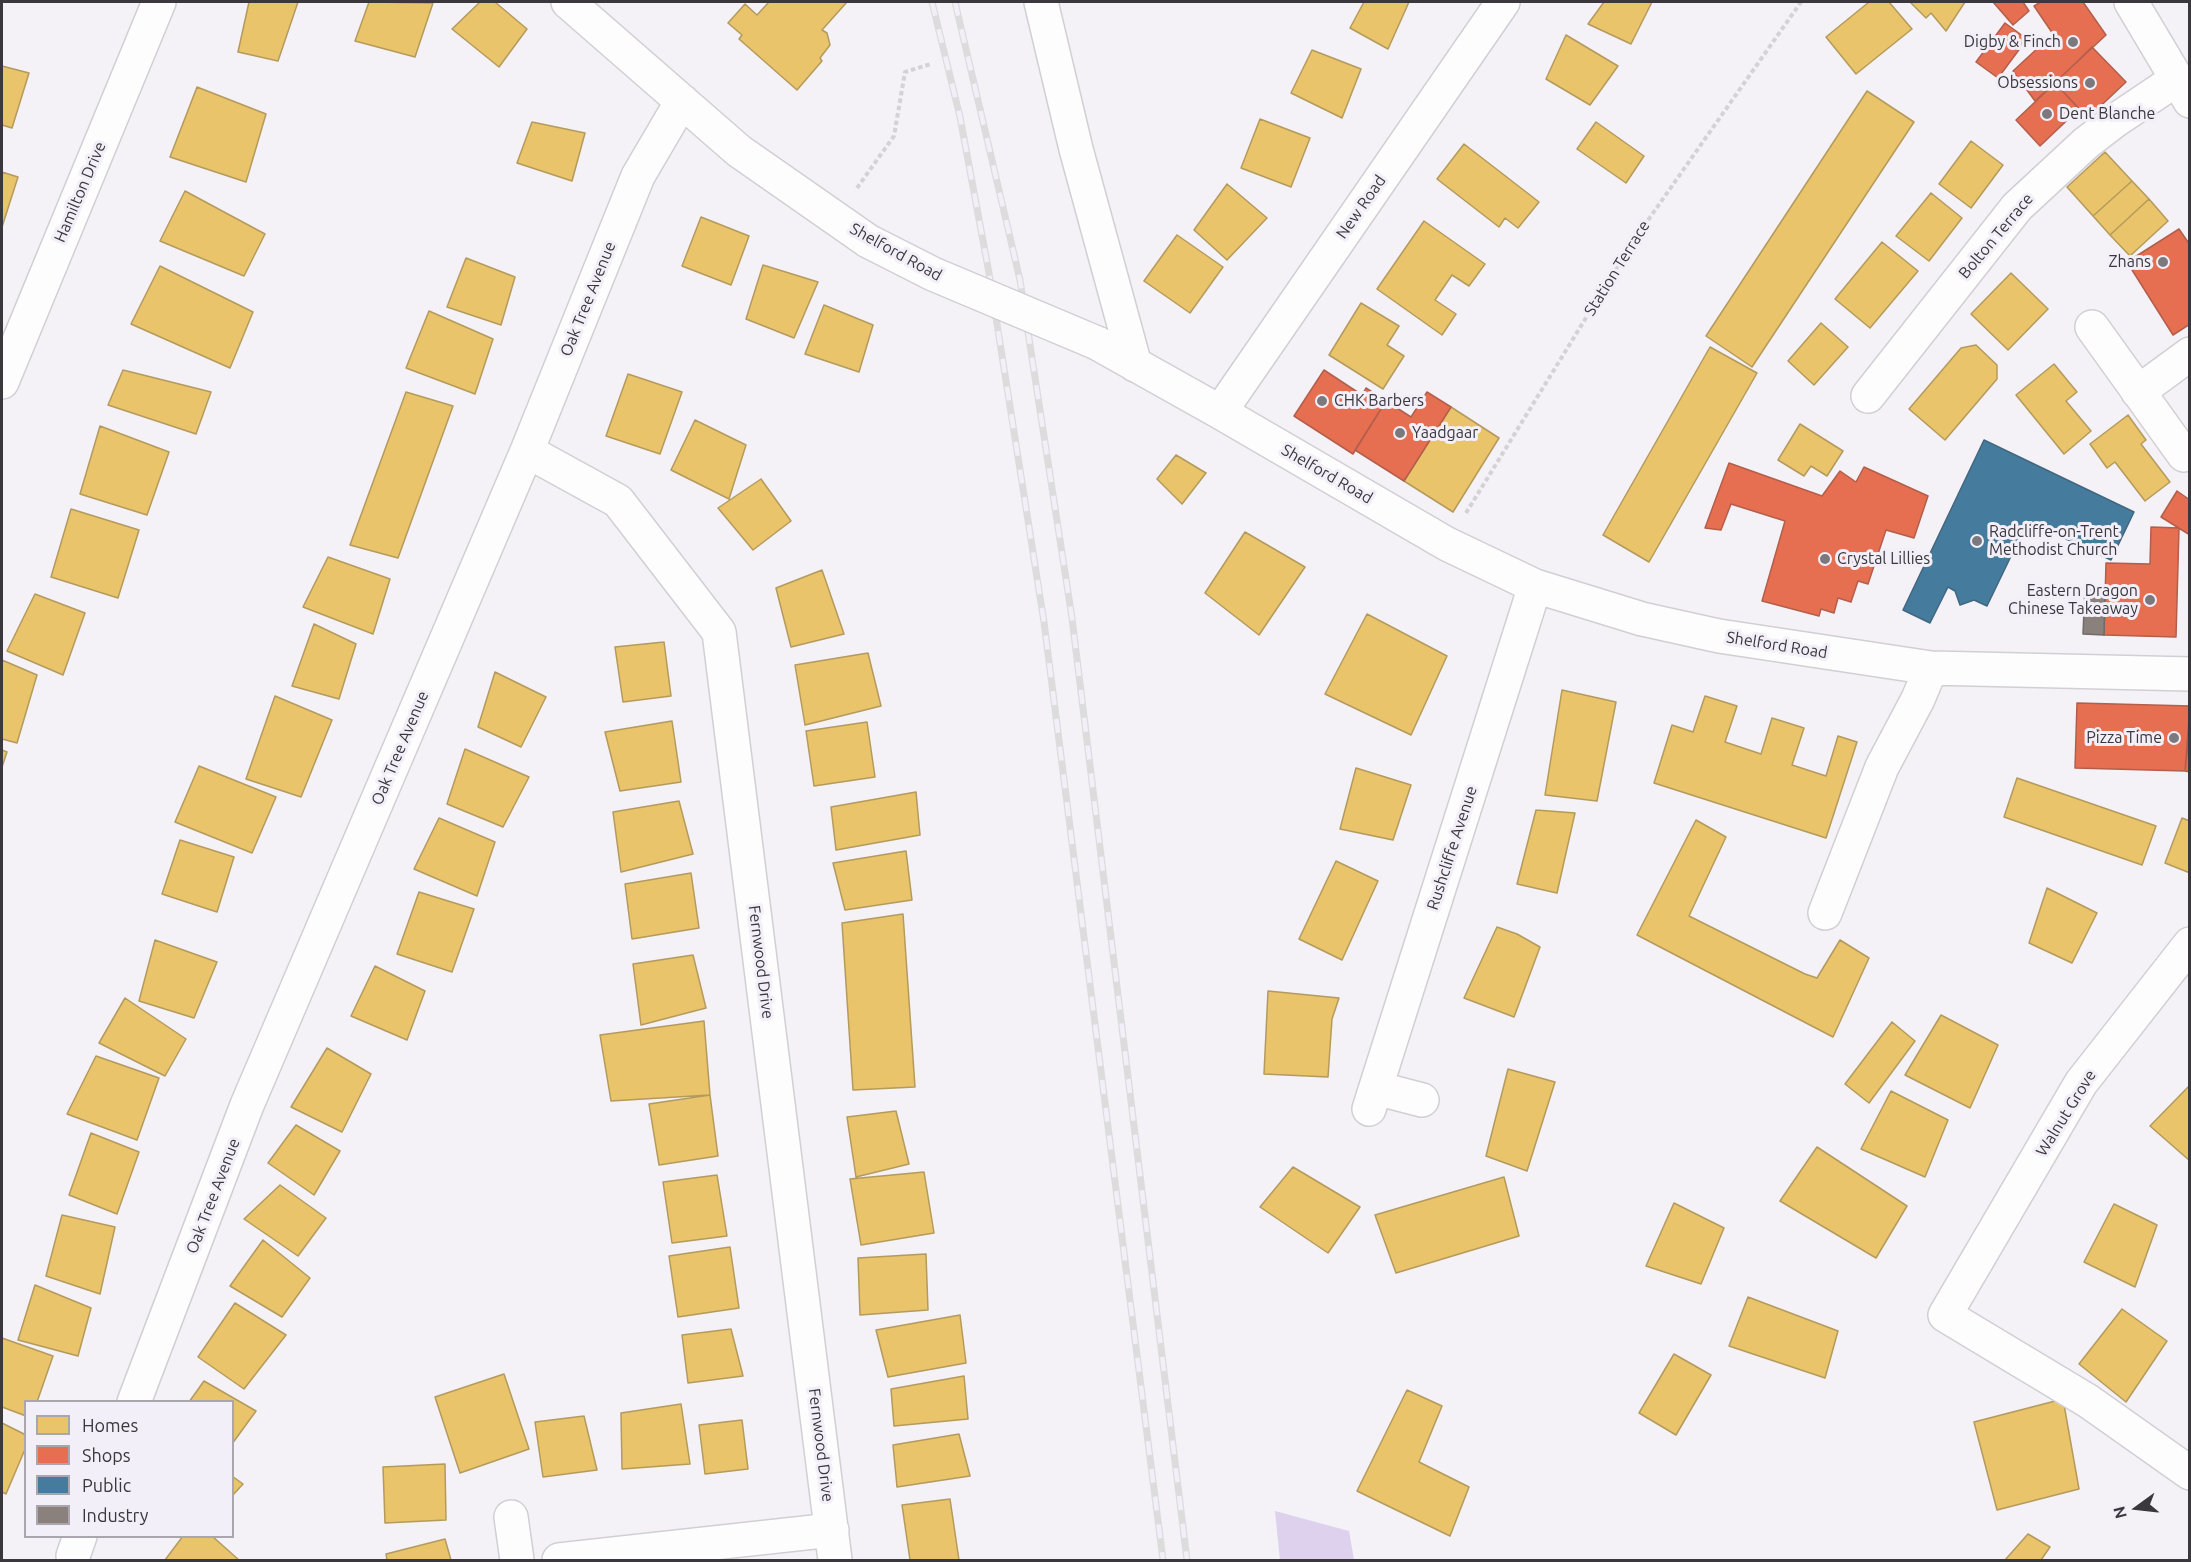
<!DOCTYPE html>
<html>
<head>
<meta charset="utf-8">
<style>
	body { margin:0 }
	#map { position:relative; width:2191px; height:1562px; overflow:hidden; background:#f4f1f7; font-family:Ubuntu,sans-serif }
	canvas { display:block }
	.frame { position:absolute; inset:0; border:3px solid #3a383c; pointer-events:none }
	.legend { position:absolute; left:24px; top:1400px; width:210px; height:138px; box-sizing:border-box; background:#f3eff9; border:2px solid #a9a6ad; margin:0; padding:8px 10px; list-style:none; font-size:18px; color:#3a383c }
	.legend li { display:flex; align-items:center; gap:12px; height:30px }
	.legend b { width:30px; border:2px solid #a9a6ad }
	.north { position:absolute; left:2107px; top:1478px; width:60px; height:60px; -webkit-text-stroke:4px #f3eff9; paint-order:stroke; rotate:255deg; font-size:16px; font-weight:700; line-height:24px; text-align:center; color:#3a383c }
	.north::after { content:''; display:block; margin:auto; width:21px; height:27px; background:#3a383c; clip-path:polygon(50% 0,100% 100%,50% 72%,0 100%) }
</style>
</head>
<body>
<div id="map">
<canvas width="2191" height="1562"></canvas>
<div class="frame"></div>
<ul class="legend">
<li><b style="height:16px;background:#e9c46a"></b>Homes</li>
<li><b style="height:16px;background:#e76f51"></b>Shops</li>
<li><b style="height:16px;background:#457b9d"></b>Public</li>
<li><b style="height:16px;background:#8a817c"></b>Industry</li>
</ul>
<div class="north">N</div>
</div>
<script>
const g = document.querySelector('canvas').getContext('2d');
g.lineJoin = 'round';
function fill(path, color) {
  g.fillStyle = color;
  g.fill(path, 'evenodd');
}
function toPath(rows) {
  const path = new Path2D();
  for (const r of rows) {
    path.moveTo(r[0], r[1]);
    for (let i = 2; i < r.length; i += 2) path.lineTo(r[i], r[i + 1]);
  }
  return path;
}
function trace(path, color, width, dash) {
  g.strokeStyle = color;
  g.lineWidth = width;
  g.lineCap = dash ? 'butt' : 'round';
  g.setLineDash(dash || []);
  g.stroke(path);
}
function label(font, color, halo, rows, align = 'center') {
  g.font = font + ' Ubuntu,sans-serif';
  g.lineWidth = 6;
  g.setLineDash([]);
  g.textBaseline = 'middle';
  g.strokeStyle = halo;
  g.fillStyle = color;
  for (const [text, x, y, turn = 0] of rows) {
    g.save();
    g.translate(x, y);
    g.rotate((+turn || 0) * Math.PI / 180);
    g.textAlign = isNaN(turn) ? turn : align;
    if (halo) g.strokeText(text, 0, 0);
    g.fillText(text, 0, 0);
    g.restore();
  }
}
const green = toPath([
	[1275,1511,1349,1531,1354,1560,1280,1560]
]);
const homes = toPath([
	[249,2,298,2,278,61,238,52,249,2],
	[369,2,433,3,415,57,355,41,369,2],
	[480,2,495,2,527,29,499,67,452,29,480,2],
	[769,2,847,2,822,30,827,33,830,45,820,58,822,61,797,90,739,39,742,35,728,23,745,4,757,15,769,2],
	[1364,2,1409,2,1388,49,1350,28,1364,2],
	[1604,2,1652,2,1631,44,1588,24,1604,2],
	[1869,2,1889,2,1912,29,1856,74,1826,37,1869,2],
	[1910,2,1965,2,1946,31,1931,13,1926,18,1910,2],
	[1566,35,1618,66,1590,105,1546,79,1566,35],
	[1312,50,1361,69,1342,118,1291,93,1312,50],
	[2,66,29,73,12,128,2,125,2,66],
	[197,87,266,114,246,182,170,157,197,87],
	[1867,91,1914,122,1752,367,1706,336,1867,91],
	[1260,119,1310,138,1291,187,1241,168,1260,119],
	[532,122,585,133,572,181,517,163,532,122],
	[1596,122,1644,156,1626,183,1577,149,1596,122],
	[1971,141,2003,165,1971,208,1939,184,1971,141],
	[1464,144,1539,202,1518,228,1505,218,1499,227,1437,179,1464,144],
	[2105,152,2132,181,2093,216,2067,187,2105,152],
	[2,172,18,177,2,227,2,172],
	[2132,181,2149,199,2110,235,2093,216,2132,181],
	[1227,184,1267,218,1227,260,1194,230,1227,184],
	[185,191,265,234,244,276,160,241,185,191],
	[1931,193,1962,218,1929,261,1896,236,1931,193],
	[2149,199,2168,221,2130,256,2110,235,2149,199],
	[701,217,749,236,731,285,682,266,701,217],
	[1424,221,1485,264,1469,286,1452,275,1435,300,1456,314,1442,335,1377,289,1424,221],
	[1177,235,1223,267,1190,313,1144,281,1177,235],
	[1882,242,1918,271,1870,328,1835,299,1882,242],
	[466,258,515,277,501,325,447,307,466,258],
	[763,265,818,282,794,338,746,319,763,265],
	[160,266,253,312,230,368,131,324,160,266],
	[2011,273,2048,309,2008,350,1971,314,2011,273],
	[1361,303,1399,326,1387,345,1404,356,1383,389,1329,355,1361,303],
	[824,305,873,325,859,372,805,354,824,305],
	[429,311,493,339,475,394,406,368,429,311],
	[1821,323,1848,347,1814,385,1788,361,1821,323],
	[1976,345,1997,365,1997,379,1945,440,1909,409,1961,348,1976,345],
	[1710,347,1757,373,1649,562,1603,535,1710,347],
	[2054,364,2077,392,2066,401,2091,431,2064,454,2016,395,2054,364],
	[123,370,211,392,196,434,108,405,123,370],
	[628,374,682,392,660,454,606,436,628,374],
	[406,392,453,406,398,558,350,545,406,392],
	[1451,407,1499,438,1453,512,1404,481,1451,407],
	[2128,415,2146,440,2141,444,2170,482,2145,501,2115,462,2107,468,2090,444,2128,415],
	[695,420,746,445,729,499,671,470,695,420],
	[1800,424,1843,451,1827,476,1811,466,1804,476,1778,460,1800,424],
	[100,426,169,452,147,515,80,494,100,426],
	[1176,455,1206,473,1182,504,1157,479,1176,455],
	[761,479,791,521,753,550,718,508,761,479],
	[71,509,139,530,118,598,51,577,71,509],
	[1245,532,1305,567,1259,635,1205,593,1245,532],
	[328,557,390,579,373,634,303,607,328,557],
	[822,570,844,634,791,647,776,588,822,570],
	[35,594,85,613,63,675,7,651,35,594],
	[1367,614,1447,656,1411,735,1325,694,1367,614],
	[314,624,356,644,339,699,292,686,314,624],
	[664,642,671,696,623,702,615,647,664,642],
	[868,653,881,706,805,725,795,665,868,653],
	[2,660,37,675,17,743,2,739,2,660],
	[495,672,546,697,521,747,478,727,495,672],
	[1562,690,1616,702,1597,801,1545,795,1562,690],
	[275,696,332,720,301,797,246,779,275,696],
	[1705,696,1737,706,1725,742,1761,754,1772,718,1804,728,1792,765,1826,776,1838,736,1857,742,1826,838,1654,783,1672,725,1693,732,1705,696],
	[672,721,681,782,620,791,605,732,672,721],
	[867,722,875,777,814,786,806,731,867,722],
	[465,749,529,777,503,827,447,804,465,749],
	[2,750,7,752,2,767,2,750],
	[199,766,276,797,252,853,175,822,199,766],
	[1356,768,1411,785,1393,840,1340,829,1356,768],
	[2017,778,2156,826,2142,865,2004,817,2017,778],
	[916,792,920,835,836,850,831,807,916,792],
	[679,801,693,854,621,872,613,812,679,801],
	[1536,810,1575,813,1557,893,1517,884,1536,810],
	[439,818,495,842,477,896,414,869,439,818],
	[2182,818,2190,821,2190,873,2165,863,2182,818],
	[1696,820,1726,837,1689,916,1805,974,1817,978,1840,940,1869,958,1833,1037,1637,935,1696,820],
	[180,840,234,857,217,912,162,894,180,840],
	[906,851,912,900,845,910,833,863,906,851],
	[1336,861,1378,881,1342,960,1299,939,1336,861],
	[691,873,699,928,632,939,625,884,691,873],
	[2047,888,2097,913,2072,963,2029,943,2047,888],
	[419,892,474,909,452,972,397,954,419,892],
	[903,914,915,1087,853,1090,842,923,903,914],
	[1497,927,1517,934,1540,947,1514,1017,1464,998,1497,927],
	[155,940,217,962,194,1018,139,1001,155,940],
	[693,955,706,1008,641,1025,633,964,693,955],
	[375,966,425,991,407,1040,351,1016,375,966],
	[1268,991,1339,998,1332,1019,1328,1077,1264,1074,1268,991],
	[125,998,186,1039,165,1076,99,1043,125,998],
	[1941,1015,1998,1045,1970,1108,1905,1075,1941,1015],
	[704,1021,710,1095,611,1101,600,1035,704,1021],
	[1892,1022,1915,1041,1869,1103,1845,1084,1892,1022],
	[327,1048,371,1074,342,1132,291,1107,327,1048],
	[96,1056,159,1078,137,1140,67,1114,96,1056],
	[1508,1069,1555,1082,1527,1171,1486,1156,1508,1069],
	[2190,1085,2190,1161,2150,1126,2190,1085],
	[1891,1091,1948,1120,1925,1177,1861,1149,1891,1091],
	[710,1095,718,1156,659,1165,649,1104,710,1095],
	[896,1111,909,1164,856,1177,847,1117,896,1111],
	[296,1125,340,1151,314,1195,268,1163,296,1125],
	[91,1133,139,1152,117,1214,69,1195,91,1133],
	[1817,1147,1907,1206,1876,1258,1780,1201,1817,1147],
	[1293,1167,1360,1207,1328,1253,1260,1207,1293,1167],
	[924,1172,934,1233,861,1245,850,1179,924,1172],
	[717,1175,727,1236,672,1243,663,1182,717,1175],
	[1504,1177,1519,1236,1396,1273,1375,1215,1504,1177],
	[280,1185,326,1218,298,1256,244,1219,280,1185],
	[1674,1203,1724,1228,1701,1284,1646,1266,1674,1203],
	[2114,1204,2157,1225,2135,1287,2084,1262,2114,1204],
	[62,1215,115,1227,100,1294,46,1276,62,1215],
	[263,1240,310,1278,282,1317,230,1286,263,1240],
	[730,1247,739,1308,678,1317,669,1256,730,1247],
	[926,1254,928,1310,860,1315,858,1258,926,1254],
	[35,1285,91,1308,78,1356,18,1340,35,1285],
	[1748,1297,1838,1331,1825,1378,1729,1346,1748,1297],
	[235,1303,286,1335,244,1389,198,1357,235,1303],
	[2122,1309,2167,1341,2126,1402,2079,1364,2122,1309],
	[960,1315,966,1363,888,1377,876,1330,960,1315],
	[731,1329,743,1376,688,1383,682,1335,731,1329],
	[2,1338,53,1356,37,1402,26,1402,26,1416,2,1407,2,1338],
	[1674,1354,1711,1375,1676,1435,1639,1413,1674,1354],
	[504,1374,529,1449,460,1473,435,1397,504,1374],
	[964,1376,968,1419,894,1426,891,1389,964,1376],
	[204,1381,256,1411,232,1444,232,1402,189,1402,204,1381],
	[1407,1390,1442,1406,1419,1462,1469,1487,1450,1536,1357,1491,1407,1390],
	[2063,1399,2079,1489,1997,1510,1974,1422,2063,1399],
	[681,1404,690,1464,622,1469,621,1413,681,1404],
	[584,1416,597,1470,543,1477,535,1422,584,1416],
	[742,1420,748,1469,705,1474,699,1425,742,1420],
	[2,1423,26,1435,26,1447,6,1494,2,1492,2,1423],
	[959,1434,970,1476,897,1487,893,1445,959,1434],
	[445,1464,446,1520,385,1523,383,1467,445,1464],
	[232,1476,243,1484,232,1496,232,1476],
	[950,1499,959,1560,910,1560,902,1505,950,1499],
	[2028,1534,2050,1547,2041,1560,2005,1560,2028,1534],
	[183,1536,212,1536,239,1560,165,1560,183,1536],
	[445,1539,451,1560,387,1560,386,1554,445,1539]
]);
const shops = toPath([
	[1993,2,2023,2,2029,11,2013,25,1993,2],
	[2041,2,2083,2,2106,35,2035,101,2013,71,2053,34,2034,6,2041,2],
	[2005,23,2027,39,1998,78,1976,62,2005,23],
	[2092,47,2126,82,2088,118,2055,83,2092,47],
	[2055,83,2079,109,2040,146,2016,120,2055,83],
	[2179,229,2190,245,2190,324,2173,335,2127,262,2179,229],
	[1324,370,1362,395,1366,388,1386,401,1353,454,1294,416,1324,370],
	[1427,392,1451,407,1404,481,1355,450,1386,401,1411,417,1427,392],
	[1729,463,1822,496,1840,471,1856,482,1864,467,1928,496,1914,538,1886,530,1868,584,1858,581,1851,602,1838,598,1834,613,1821,609,1819,616,1762,601,1785,521,1731,504,1721,530,1705,528,1729,463],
	[2177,491,2190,500,2190,535,2161,517,2177,491],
	[2151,527,2179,528,2176,637,2104,635,2106,563,2150,564,2151,527],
	[2077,703,2190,706,2185,771,2075,768,2077,703],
	[2190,727,2190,772,2185,771,2190,727]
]);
const public = toPath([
	[1984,440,2134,512,2111,560,2028,521,1987,606,1974,600,1960,605,1955,591,1948,587,1930,623,1903,610,1984,440]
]);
const industry = toPath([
	[2085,587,2105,588,2104,635,2083,634,2085,587]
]);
const path = toPath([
	[857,188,894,136,905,72,931,64],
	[1466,513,1632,243,1801,2]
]);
const minor = toPath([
	[568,2,739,151,868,241],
	[1041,2,1076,149,1135,365],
	[2131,2,2190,101],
	[2092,327,2184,455],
	[1097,343,1220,412,1447,544,1535,586,1642,619,1719,636,1931,668,2190,674],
	[2,382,159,2],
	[2138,392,2190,354],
	[1868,396,2017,207,2086,143,2116,120,2177,79],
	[1220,412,1503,2],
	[527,451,618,501,719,632,835,1560],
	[1825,913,1882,767,1918,699,1931,668],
	[2190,944,2081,1083,1945,1315,2088,1401,2190,1473],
	[1376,1088,1422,1100],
	[1369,1109,1535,586],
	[134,1402,247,1105,527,451,638,176,682,101],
	[511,1517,517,1560],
	[73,1556,80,1536],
	[559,1560,832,1530]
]);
const rail = toPath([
	[932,2,960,117,989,273,1044,622,1163,1560],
	[955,2,1020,280,1072,618,1187,1560]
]);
const minorBridge = toPath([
	[868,241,933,274,1097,343]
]);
const markers = [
	[2073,42,6,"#7b797d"],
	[2090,83,6,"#7b797d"],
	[2047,114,6,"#7b797d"],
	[2163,262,6,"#7b797d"],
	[1322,401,6,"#7b797d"],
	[1400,433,6,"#7b797d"],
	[1977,541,6,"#7b797d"],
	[1825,559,6,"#7b797d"],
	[2150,600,6,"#7b797d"],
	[2174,738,6,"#7b797d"]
];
const poiNames = [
	["Digby & Finch",2061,42],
	["Obsessions",2078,83],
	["Dent Blanche",2059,114,"left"],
	["Zhans",2151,262],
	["CHK Barbers",1334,401,"left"],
	["Yaadgaar",1412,433,"left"],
	["Radcliffe-on-Trent",1989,532,"left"],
	["Methodist Church",1989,550,"left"],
	["Crystal Lillies",1837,559,"left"],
	["Eastern Dragon",2138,591],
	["Chinese Takeaway",2138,609],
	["Pizza Time",2162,738]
];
const streetNames = [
	["Hamilton Drive",80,192,-67],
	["New Road",1361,207,-55],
	["Bolton Terrace",1996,236,-50],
	["Shelford Road",896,252,29],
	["Station Terrace",1617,268,-58],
	["Oak Tree Avenue",588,299,-68],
	["Shelford Road",1327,474,30],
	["Shelford Road",1777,645,9],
	["Oak Tree Avenue",400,748,-67],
	["Rushcliffe Avenue",1452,848,-72],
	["Fernwood Drive",761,962,83],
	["Walnut Grove",2066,1113,-58],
	["Oak Tree Avenue",213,1196,-69],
	["Fernwood Drive",821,1445,83]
];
fill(green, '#ddd1ee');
fill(homes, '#e9c46a');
trace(homes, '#b49a5c', 1.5);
fill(shops, '#e76f51');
trace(shops, '#b35e4b', 1.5);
fill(public, '#457b9d');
trace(public, '#426780', 1.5);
fill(industry, '#8a817c');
trace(industry, '#726b69', 1.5);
trace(minor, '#d2cfd4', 36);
trace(path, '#d3d2d4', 4, [4.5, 3]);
trace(minor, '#fdfdfe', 33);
trace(rail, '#dcdcdd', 7);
trace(rail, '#f3eff9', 4.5, [14]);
trace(minorBridge, '#d2cfd4', 36, []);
trace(minorBridge, '#fdfdfe', 33);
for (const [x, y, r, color] of markers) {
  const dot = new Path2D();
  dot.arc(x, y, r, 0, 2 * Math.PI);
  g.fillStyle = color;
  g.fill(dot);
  trace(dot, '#f3eff9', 2);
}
label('16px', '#3a383c', '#f3eff9', poiNames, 'right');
label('16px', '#3a383c', '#f3eff9', streetNames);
</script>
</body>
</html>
